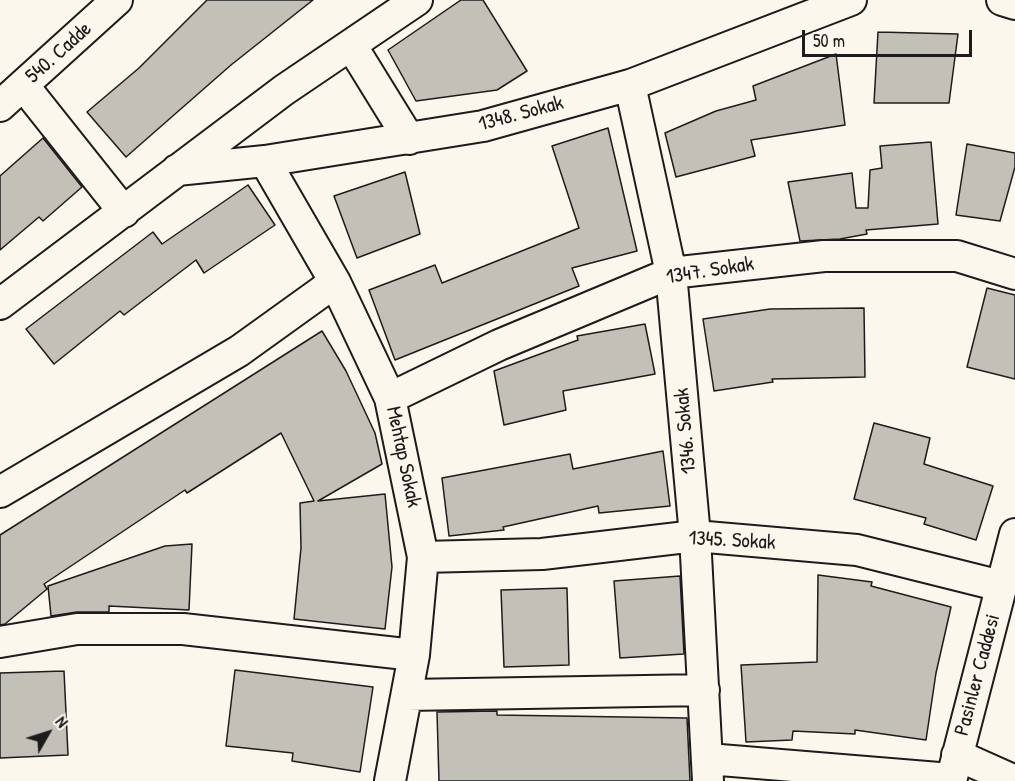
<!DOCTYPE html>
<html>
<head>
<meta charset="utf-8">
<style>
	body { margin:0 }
	#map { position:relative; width:1015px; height:781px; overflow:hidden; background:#fbf7ec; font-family:"Patrick Hand",sans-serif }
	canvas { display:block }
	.north { position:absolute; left:18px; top:703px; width:60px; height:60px; -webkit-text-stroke:4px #fbf7ec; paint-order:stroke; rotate:51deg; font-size:16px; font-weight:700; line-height:24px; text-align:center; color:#1c1c1c }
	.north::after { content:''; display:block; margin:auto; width:21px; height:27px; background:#1c1c1c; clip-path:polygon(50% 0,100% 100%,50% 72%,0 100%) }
	.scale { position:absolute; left:802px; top:30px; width:170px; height:27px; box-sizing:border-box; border:3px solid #1c1c1c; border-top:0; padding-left:8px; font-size:18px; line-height:21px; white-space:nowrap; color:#1c1c1c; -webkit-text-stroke:4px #fbf7ec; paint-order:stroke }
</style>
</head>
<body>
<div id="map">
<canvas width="1015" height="781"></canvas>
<div class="north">N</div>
<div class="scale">50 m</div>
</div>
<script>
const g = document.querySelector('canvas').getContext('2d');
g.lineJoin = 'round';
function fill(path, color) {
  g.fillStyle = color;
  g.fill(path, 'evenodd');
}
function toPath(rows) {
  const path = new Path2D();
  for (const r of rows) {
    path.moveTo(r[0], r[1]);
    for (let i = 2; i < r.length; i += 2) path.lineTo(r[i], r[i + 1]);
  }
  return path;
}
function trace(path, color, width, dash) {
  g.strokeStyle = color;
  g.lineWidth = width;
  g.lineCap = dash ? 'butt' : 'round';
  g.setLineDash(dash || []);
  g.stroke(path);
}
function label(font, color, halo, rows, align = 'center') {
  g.font = font + ' "Patrick Hand",sans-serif';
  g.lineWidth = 4.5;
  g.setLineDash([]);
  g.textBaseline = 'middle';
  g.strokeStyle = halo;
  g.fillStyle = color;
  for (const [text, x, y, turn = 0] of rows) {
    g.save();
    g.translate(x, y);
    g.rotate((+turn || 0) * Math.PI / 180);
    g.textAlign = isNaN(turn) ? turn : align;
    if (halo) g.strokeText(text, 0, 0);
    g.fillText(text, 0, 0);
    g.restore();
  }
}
const building = toPath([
	[207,0,313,0,231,65,126,157,87,112,139,68,207,0],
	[461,0,483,0,527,71,497,90,416,101,388,50,461,0],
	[878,32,958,34,949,103,874,103,878,32],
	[836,54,845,125,751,140,755,156,676,177,665,133,716,111,756,100,753,86,836,54],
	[608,128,637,251,572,268,579,286,395,360,369,290,435,265,442,283,579,228,552,146,608,128],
	[43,138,82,187,43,221,39,217,0,250,0,176,43,138],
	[931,142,938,224,866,230,867,234,840,239,800,241,788,182,852,173,856,208,868,208,870,170,882,168,880,146,931,142],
	[967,144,1015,153,1015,167,1000,221,956,215,967,144],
	[405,172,420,234,357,258,334,196,405,172],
	[248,185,275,225,204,273,196,260,124,315,120,311,54,364,26,329,153,232,162,244,248,185],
	[987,288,1015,295,1015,379,967,367,987,288],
	[864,308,865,377,772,379,773,382,714,391,703,319,770,309,864,308],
	[645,324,655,374,563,391,566,410,504,425,494,371,578,340,577,336,645,324],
	[322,331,346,371,375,433,382,464,318,501,385,494,392,567,385,629,294,619,301,548,300,503,314,501,281,433,187,493,185,490,44,584,47,589,5,624,0,625,0,535,322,331],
	[874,423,930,438,924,464,993,486,976,540,924,524,926,518,854,499,874,423],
	[663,451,670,506,599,513,598,506,503,527,504,530,449,536,442,478,570,454,573,469,663,451],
	[192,544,189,610,109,606,109,612,77,612,51,616,48,586,165,546,192,544],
	[818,575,872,582,871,586,951,607,936,673,926,740,855,730,855,734,793,731,792,740,746,742,741,665,817,662,818,575],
	[680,576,684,654,620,658,614,581,680,576],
	[567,588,569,665,504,667,501,590,567,588],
	[235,670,373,687,360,772,292,761,293,753,226,746,235,670],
	[64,671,68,755,0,758,0,673,64,671],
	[497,711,497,715,687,718,690,781,439,781,437,712,497,711]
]);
const minor = toPath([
	[1002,0,1015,4],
	[351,45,409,139],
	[23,85,124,212],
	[630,85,671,273,695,536,708,781],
	[0,106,117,0],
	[265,161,335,282,390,398,423,557,414,655,390,781],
	[177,170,265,161,483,126,630,85,851,0],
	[0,304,284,90,417,0],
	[390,398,499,345,671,273,824,256,957,256,1015,274],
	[0,492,239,351,335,282],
	[423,557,542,554,695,536,857,550,1001,586],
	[0,642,77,629,183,629,414,655],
	[407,695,704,690],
	[957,755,1015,781],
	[708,759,951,779],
	[951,781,1015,534]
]);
const streetNames = [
	["540. Cadde",59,53,-42],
	["1348. Sokak",521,114,-15],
	["1347. Sokak",710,271,-9],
	["1346. Sokak",686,431,-95],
	["Mehtap Sokak",403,457,78],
	["1345. Sokak",732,541,3],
	["Pasinler Caddesi",978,675,-75]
];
fill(building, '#c3c0b8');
trace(building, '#1c1c1c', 1.5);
trace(minor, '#1c1c1c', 34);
trace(minor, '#fbf7ec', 30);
label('21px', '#1c1c1c', '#fbf7ec', streetNames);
</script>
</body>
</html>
